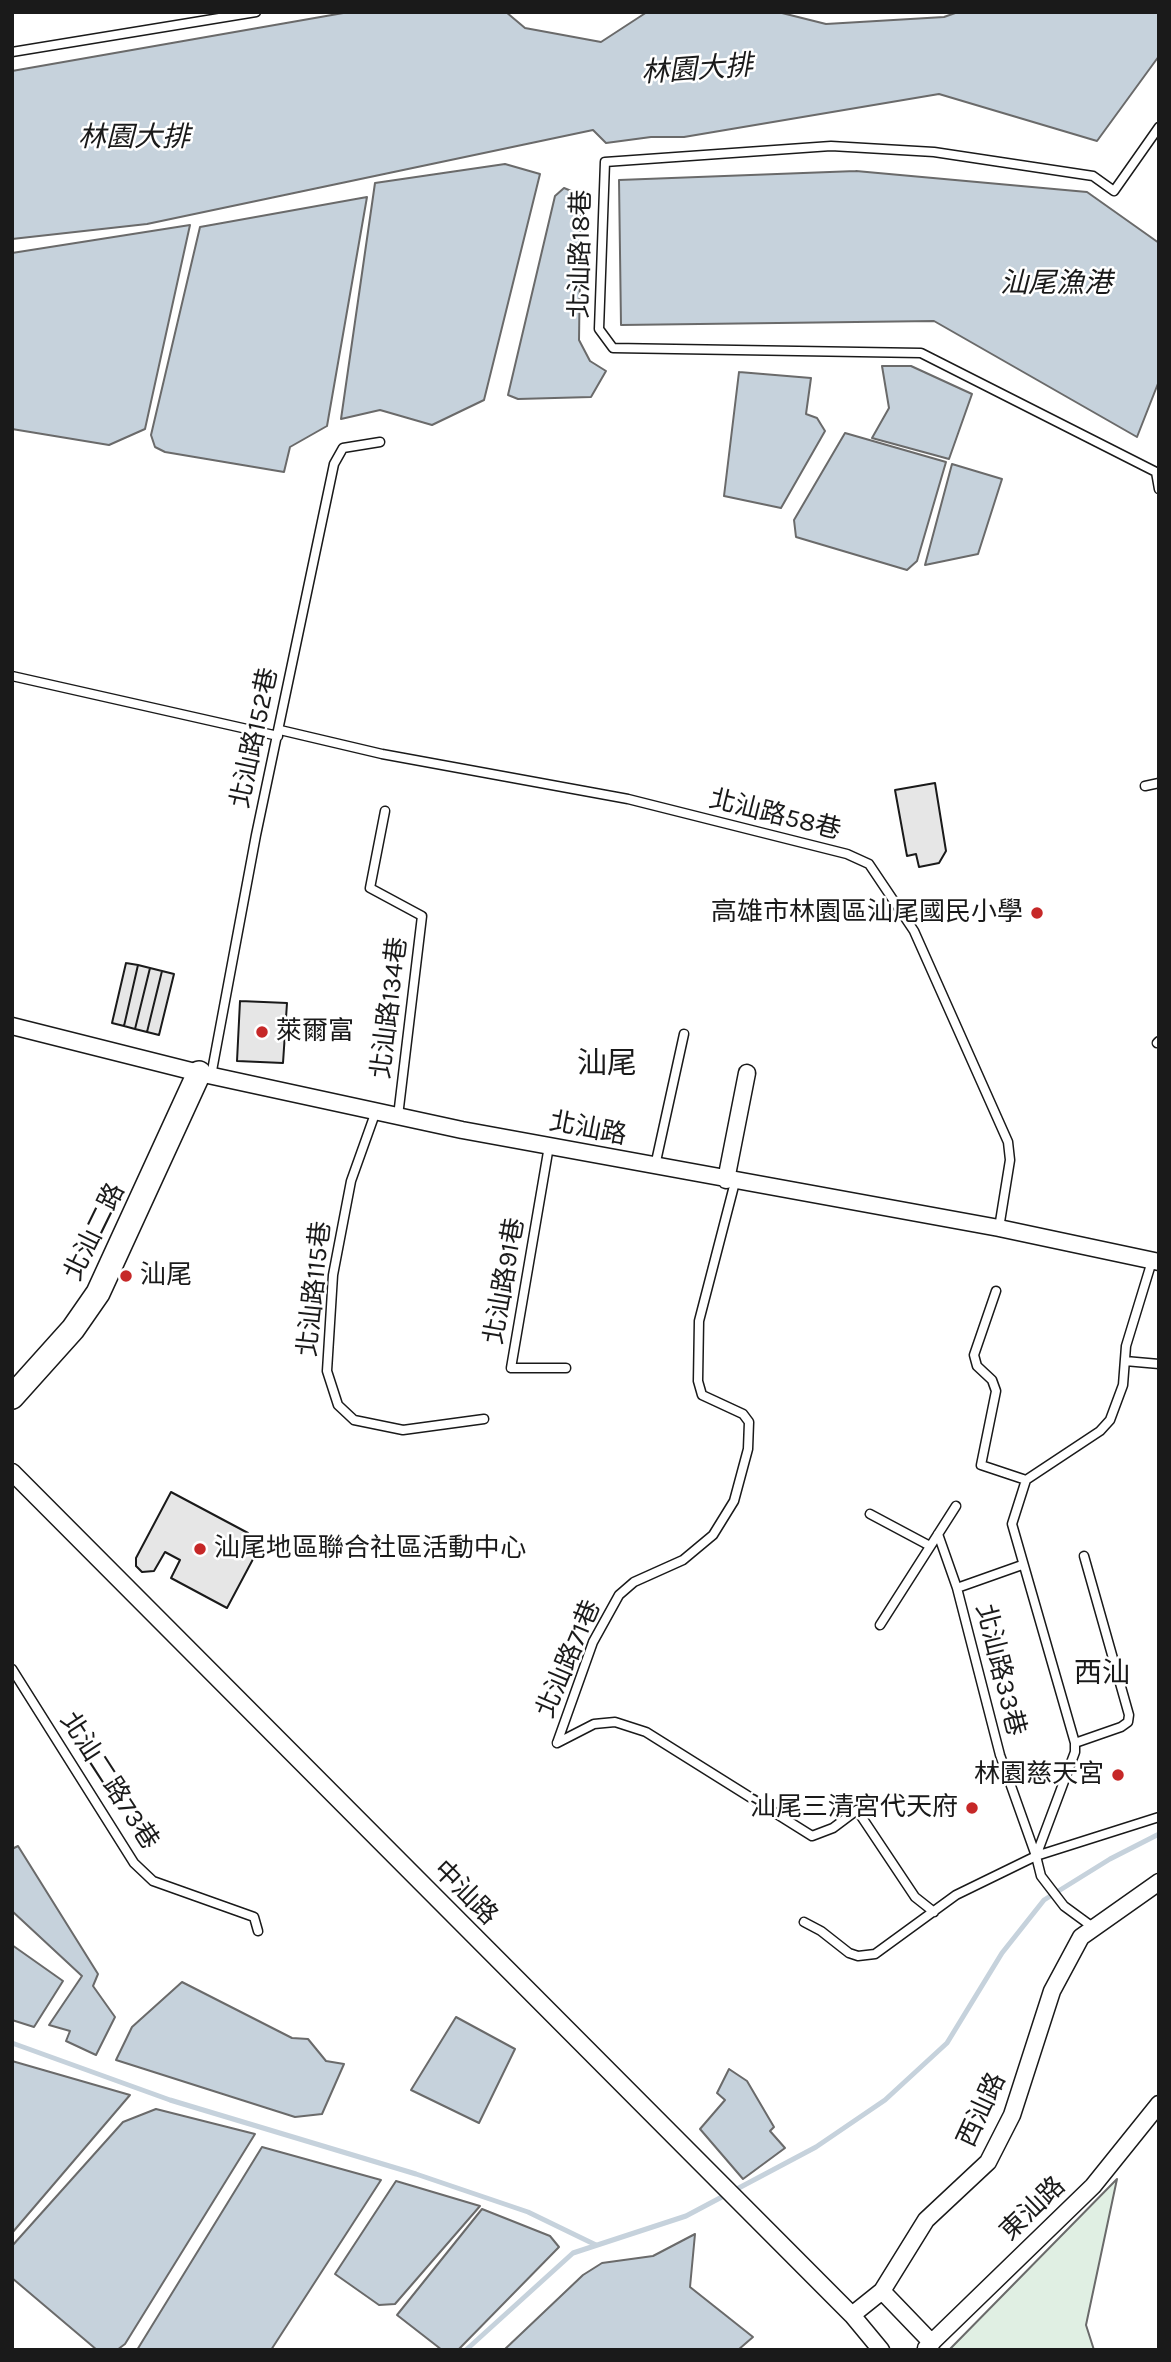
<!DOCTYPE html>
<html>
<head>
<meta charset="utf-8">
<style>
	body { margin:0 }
	#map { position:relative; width:1171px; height:2362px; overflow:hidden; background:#fff; font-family:Karla,sans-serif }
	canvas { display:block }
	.frame { position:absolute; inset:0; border:14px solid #1a1a1a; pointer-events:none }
</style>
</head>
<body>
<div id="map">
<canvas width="1171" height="2362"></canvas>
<div class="frame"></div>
</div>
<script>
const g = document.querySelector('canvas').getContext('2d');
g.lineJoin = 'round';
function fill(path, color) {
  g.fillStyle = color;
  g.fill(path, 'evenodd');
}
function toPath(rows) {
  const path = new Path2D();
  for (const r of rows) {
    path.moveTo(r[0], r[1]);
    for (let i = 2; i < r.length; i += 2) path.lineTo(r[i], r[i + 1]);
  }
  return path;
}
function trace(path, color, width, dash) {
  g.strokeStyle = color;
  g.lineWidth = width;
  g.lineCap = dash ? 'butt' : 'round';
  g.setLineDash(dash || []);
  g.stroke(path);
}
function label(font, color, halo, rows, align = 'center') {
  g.font = font + ' Karla,"Noto Sans TC",sans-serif';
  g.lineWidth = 5;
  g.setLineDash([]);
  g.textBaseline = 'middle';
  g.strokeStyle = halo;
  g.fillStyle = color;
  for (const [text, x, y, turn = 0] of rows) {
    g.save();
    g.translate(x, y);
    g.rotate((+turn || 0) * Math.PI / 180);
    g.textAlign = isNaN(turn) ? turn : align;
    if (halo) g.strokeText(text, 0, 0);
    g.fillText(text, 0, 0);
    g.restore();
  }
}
const green = toPath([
	[1117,2179,1086,2325,1094,2350,949,2350,1117,2179]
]);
const water = toPath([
	[349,12,506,12,525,28,601,42,647,12,778,12,826,24,944,17,958,12,1159,12,1159,56,1097,141,939,94,684,137,651,137,606,143,593,130,147,224,12,239,12,71,349,12],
	[505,164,540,174,484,400,432,425,380,410,341,419,375,183,505,164],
	[856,171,1087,192,1159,243,1159,381,1137,437,934,321,621,325,619,180,856,171],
	[564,188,581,195,579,340,590,361,606,371,591,397,518,399,508,395,555,196,564,188],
	[367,197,327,426,290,447,284,472,165,452,155,447,151,435,200,227,367,197],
	[190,225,145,429,109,445,12,429,12,253,190,225],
	[882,366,911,366,972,394,949,459,872,438,889,408,882,366],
	[739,372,811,378,806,414,817,418,825,431,781,508,724,496,739,372],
	[845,433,946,462,917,561,907,570,796,537,794,520,845,433],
	[952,464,1002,479,978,554,925,565,952,464],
	[18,1846,98,1974,93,1986,115,2017,96,2055,66,2041,70,2031,49,2025,82,1976,12,1911,12,1849,18,1846],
	[12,1945,63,1981,34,2027,12,2020,12,1945],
	[182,1982,292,2038,308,2039,326,2061,344,2064,322,2114,295,2117,116,2060,132,2027,182,1982],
	[456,2017,515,2049,479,2123,411,2090,456,2017],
	[12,2061,130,2095,12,2233,12,2061],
	[729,2069,747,2081,774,2127,770,2131,785,2148,743,2179,700,2129,725,2100,717,2093,729,2069],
	[156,2109,255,2134,125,2344,117,2350,97,2350,12,2278,12,2246,123,2122,156,2109],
	[262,2147,381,2180,271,2350,137,2350,262,2147],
	[396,2181,480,2206,395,2304,379,2305,335,2274,396,2181],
	[482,2209,550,2236,559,2247,458,2350,442,2350,397,2315,482,2209],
	[695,2234,690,2287,753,2337,738,2350,504,2350,583,2275,602,2263,653,2256,695,2234]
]);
const stream = toPath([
	[12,2043,170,2100,416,2174,528,2212,596,2245],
	[466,2350,573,2253,686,2216,816,2147,885,2100,947,2043,1002,1953,1044,1900,1110,1859,1159,1834]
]);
const building = toPath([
	[935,783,946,851,939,863,919,867,916,854,907,856,895,790,935,783],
	[126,963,138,965,124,1026,112,1023,126,963],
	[138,965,150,968,135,1029,124,1026,138,965],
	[150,968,162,971,147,1032,135,1029,150,968],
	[162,971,174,974,159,1035,147,1032,162,971],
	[240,1001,287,1003,283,1063,237,1061,240,1001],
	[171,1492,248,1533,245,1538,260,1546,227,1608,171,1578,180,1560,165,1552,154,1571,142,1572,136,1566,136,1558,171,1492]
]);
const lane = toPath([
	[12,52,256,12],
	[1159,127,1114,191,1093,176,934,152,831,146,605,162,599,329,613,348,921,353,1156,472,1159,489],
	[12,676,278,736],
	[280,730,382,754,628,799,847,854,869,864,914,931,1008,1142,1010,1160,999,1228],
	[1145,786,1159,783],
	[385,811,370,888,422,916,398,1116],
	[1157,1043,1159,1041],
	[211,1076,256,835,334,464,343,448,380,442],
	[376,1111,351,1181,333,1275,327,1371,338,1405,354,1420,403,1430,484,1419],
	[549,1146,511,1368,566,1368],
	[655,1166,684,1034],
	[996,1291,974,1355,977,1366,992,1380,996,1391,981,1465,1026,1480],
	[1125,1361,1159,1364],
	[870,1514,930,1546],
	[938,1534,957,1588,1000,1755,1036,1856],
	[957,1588,1022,1565],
	[880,1625,956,1506],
	[12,1669,134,1863,153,1881,254,1917,258,1931],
	[557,1743,593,1642,619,1595,634,1582,683,1560,713,1535,734,1501,748,1449,749,1422,743,1414,702,1395,698,1381,699,1321,735,1182],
	[557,1743,594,1724,615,1722,646,1732,812,1836,833,1828,857,1810,915,1897,934,1912],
	[1075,1743,1121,1727,1128,1722,1129,1715,1084,1556],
	[804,1922,821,1931,849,1953,858,1956,875,1954,956,1895,1036,1856,1159,1817],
	[1094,1928,1064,1906,1041,1876,1036,1856,1075,1752,1075,1743,1012,1524,1026,1480,1100,1431,1110,1420,1123,1385,1126,1346,1152,1261]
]);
const street = toPath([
	[12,1026,199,1073,462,1130,999,1228,1159,1262],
	[726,1180,747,1073],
	[12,1472,852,2315,881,2350],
	[852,2315,882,2291],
	[932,2343,882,2291,926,2220,988,2162,1012,2115,1052,1991,1081,1937,1159,1882],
	[926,2348,1093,2186,1159,2104]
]);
const secondary = toPath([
	[12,1397,73,1329,98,1293,199,1073]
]);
const markers = [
	[1037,913,7,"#c62828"],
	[262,1032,7,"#c62828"],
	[126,1276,7,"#c62828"],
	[200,1549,7,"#c62828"],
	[1118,1775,7,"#c62828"],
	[972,1808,7,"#c62828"]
];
const streetNames = [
	["北汕路18巷",581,254,-89],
	["北汕路152巷",255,738,-78],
	["北汕路58巷",775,815,14],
	["北汕路134巷",390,1008,-83],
	["北汕路",588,1129,11],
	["北汕二路",95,1232,-64],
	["北汕路91巷",505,1281,-80],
	["北汕路115巷",315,1289,-84],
	["北汕路71巷",569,1659,-67],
	["北汕路33巷",1000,1670,76],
	["北汕二路73巷",109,1781,57],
	["中汕路",465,1893,45],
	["西汕路",982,2110,-65],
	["東汕路",1033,2209,-44]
];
const poiNames = [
	["高雄市林園區汕尾國民小學",1023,913],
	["萊爾富",276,1032,"left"],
	["汕尾",140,1276,"left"],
	["汕尾地區聯合社區活動中心",214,1549,"left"],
	["林園慈天宮",1104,1775],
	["汕尾三清宮代天府",958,1808]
];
const waterNames = [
	["林園大排",697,70,-4],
	["林園大排",134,138],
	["汕尾漁港",1056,284]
];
const neighbourhoodNames = [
	["西汕",1102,1674]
];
const quarterNames = [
	["汕尾",607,1064]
];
fill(green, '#e0efe3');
trace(green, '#6a6a6a', 2);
fill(water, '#c6d2dc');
trace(water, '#6a6a6a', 2);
trace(stream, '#c6d2dc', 5);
fill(building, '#e6e6e6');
trace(building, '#1a1a1a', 2);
trace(lane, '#1a1a1a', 11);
trace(street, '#1a1a1a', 19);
trace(secondary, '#1a1a1a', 26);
trace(lane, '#fff', 8);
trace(street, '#fff', 16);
trace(secondary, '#fff', 23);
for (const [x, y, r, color] of markers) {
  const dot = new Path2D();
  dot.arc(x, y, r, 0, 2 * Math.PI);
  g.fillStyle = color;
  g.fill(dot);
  trace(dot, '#fff', 2.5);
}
label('26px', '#1a1a1a', '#fff', streetNames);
label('26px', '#1a1a1a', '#fff', poiNames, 'right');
label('italic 28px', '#1a1a1a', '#fff', waterNames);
label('28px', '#1a1a1a', '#fff', neighbourhoodNames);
label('30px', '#1a1a1a', '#fff', quarterNames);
</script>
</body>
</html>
